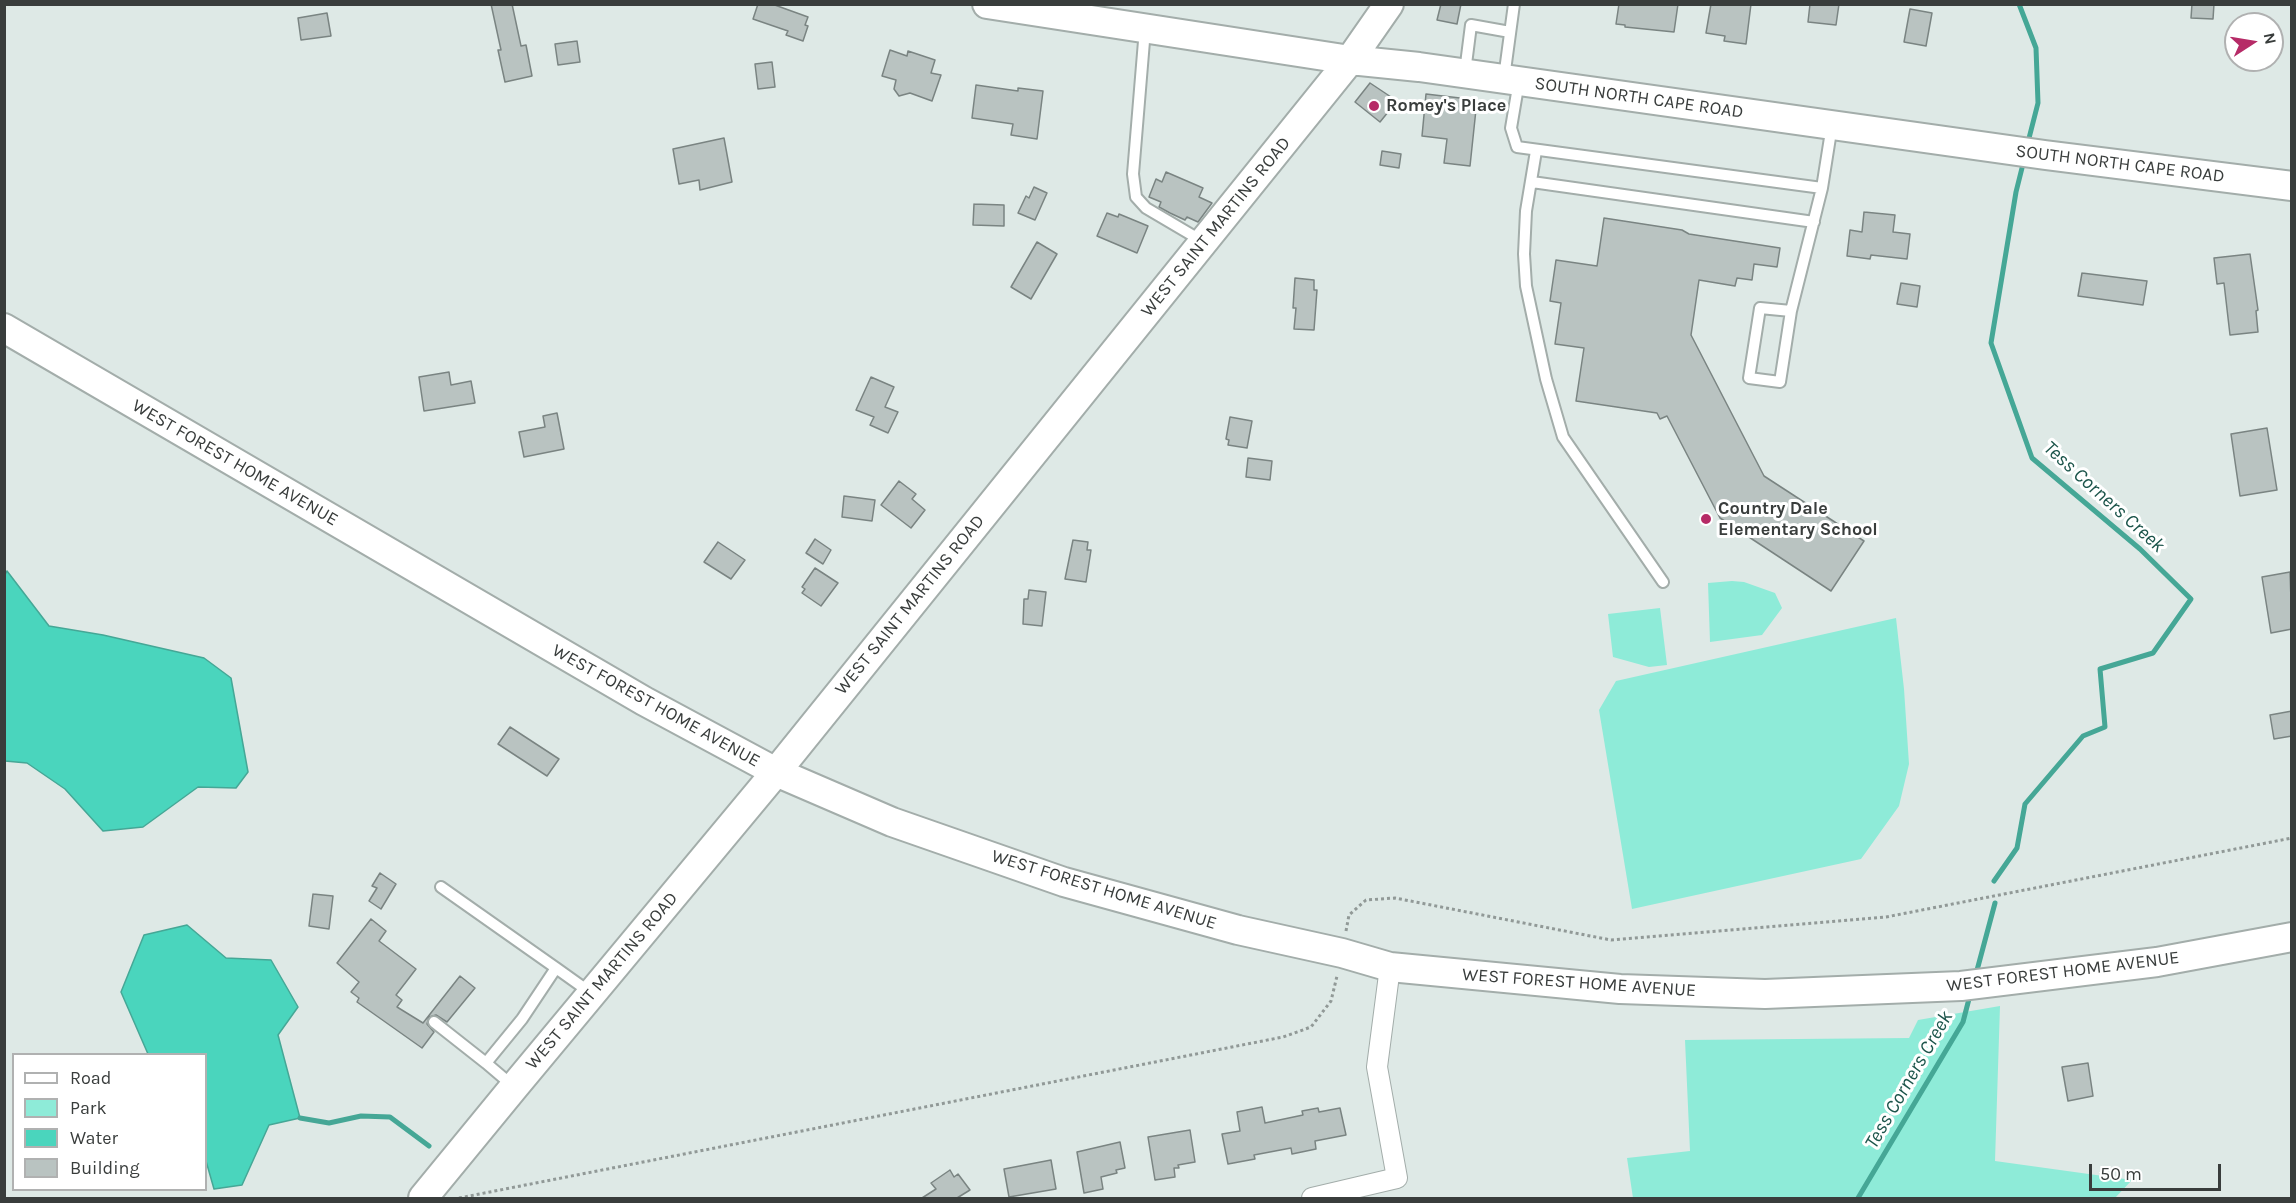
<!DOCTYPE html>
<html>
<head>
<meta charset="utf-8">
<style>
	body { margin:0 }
	#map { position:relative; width:2296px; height:1203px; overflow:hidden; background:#dee9e6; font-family:Karla,sans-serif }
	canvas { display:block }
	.frame { position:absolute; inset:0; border:6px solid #393d3c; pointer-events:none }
	.legend { position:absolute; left:12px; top:1053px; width:195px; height:138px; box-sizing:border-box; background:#fff; border:2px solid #b0b1b1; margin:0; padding:8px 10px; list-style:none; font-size:18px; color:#393d3c }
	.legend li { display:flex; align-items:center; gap:12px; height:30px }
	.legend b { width:30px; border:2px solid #b0b1b1 }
	.north { position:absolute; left:2224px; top:12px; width:60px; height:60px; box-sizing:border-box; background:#fff; border:2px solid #b0b1b1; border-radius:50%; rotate:78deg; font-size:16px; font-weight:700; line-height:24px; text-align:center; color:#393d3c }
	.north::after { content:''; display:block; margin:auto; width:21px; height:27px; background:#b62b67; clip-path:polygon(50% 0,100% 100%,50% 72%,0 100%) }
	.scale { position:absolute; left:2089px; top:1164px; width:132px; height:27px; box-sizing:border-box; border:3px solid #393d3c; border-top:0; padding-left:8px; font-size:18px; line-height:21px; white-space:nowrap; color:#393d3c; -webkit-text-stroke:4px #fff; paint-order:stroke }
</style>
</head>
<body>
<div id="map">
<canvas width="2296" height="1203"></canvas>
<div class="frame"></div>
<ul class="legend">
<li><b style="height:8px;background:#fff"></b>Road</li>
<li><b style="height:16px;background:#8eebd8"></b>Park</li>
<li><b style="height:16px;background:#4ad5bd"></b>Water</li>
<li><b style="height:16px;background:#b9c3c1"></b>Building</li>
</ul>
<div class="north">N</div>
<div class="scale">50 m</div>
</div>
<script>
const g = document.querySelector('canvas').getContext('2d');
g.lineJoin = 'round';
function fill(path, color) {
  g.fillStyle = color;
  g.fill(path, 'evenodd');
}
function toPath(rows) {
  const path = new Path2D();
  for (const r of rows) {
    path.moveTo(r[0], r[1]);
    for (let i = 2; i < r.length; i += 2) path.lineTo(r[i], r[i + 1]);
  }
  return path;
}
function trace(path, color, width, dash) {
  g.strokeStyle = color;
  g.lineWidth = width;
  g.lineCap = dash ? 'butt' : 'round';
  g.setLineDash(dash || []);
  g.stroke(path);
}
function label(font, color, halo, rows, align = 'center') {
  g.font = font + ' Karla,sans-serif';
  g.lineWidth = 6;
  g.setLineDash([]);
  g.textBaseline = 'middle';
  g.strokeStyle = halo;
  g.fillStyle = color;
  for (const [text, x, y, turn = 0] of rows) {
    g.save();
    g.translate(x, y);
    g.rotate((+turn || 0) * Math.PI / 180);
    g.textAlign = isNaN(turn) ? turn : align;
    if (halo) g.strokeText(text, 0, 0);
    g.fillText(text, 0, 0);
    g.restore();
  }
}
const green = toPath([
	[1732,581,1744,582,1775,593,1782,608,1762,635,1710,642,1708,583],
	[1660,608,1667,665,1649,667,1613,657,1608,614],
	[1896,618,1904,689,1909,764,1899,806,1861,859,1632,909,1599,710,1616,681],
	[2000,1006,1995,1161,2132,1180,2115,1198,1633,1198,1627,1158,1690,1151,1685,1040,1909,1038,1918,1020]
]);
const water = toPath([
	[7,571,49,626,103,635,204,658,231,678,248,772,236,788,198,787,143,827,103,831,65,789,27,763,5,761,4,576,7,571],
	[187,925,226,958,271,960,298,1007,278,1035,300,1118,269,1125,242,1185,214,1189,206,1161,206,1054,148,1054,121,992,144,935,187,925]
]);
const stream = toPath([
	[2019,4,2036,48,2038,103,2027,146],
	[1994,881,2017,848,2025,804,2083,736,2105,727,2100,669,2153,653,2191,599,2140,549,2032,458,1991,343,2016,192,2024,160],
	[1976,974,1995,903],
	[300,1118,329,1123,361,1116,390,1117,429,1146],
	[1858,1198,1963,1022,1970,995]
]);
const building = toPath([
	[491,4,512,4,521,46,526,45,532,76,505,82,498,50,501,50,491,4],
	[758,4,772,4,808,17,805,25,808,26,803,41,786,35,788,31,753,19,758,4],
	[1441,4,1461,4,1457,24,1437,20,1441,4],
	[1619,4,1678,4,1674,32,1625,27,1625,25,1616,24,1619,4],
	[1711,4,1751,4,1746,44,1724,41,1725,36,1706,33,1711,4],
	[1810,4,1839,4,1836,25,1808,22,1810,4],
	[2192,4,2214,4,2213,19,2191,18,2192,4],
	[1910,9,1932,13,1926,46,1904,42,1910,9],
	[327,13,331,36,301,40,298,18,327,13],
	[577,41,580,62,558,65,555,44,577,41],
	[890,50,907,56,908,51,935,60,931,73,941,75,932,101,910,93,899,96,894,89,896,80,882,76,890,50],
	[772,62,775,87,758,89,755,64,772,62],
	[1370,83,1397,101,1380,122,1355,102,1370,83],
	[976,85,1018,91,1018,88,1043,91,1037,139,1011,135,1013,124,972,118,976,85],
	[1426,94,1477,100,1470,166,1444,163,1447,139,1422,136,1426,94],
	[724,138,732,182,700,190,699,180,679,184,673,149,724,138],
	[1382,151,1401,154,1399,168,1380,165,1382,151],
	[1166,172,1203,188,1199,197,1212,203,1198,222,1187,217,1185,220,1170,213,1159,207,1161,202,1149,197,1156,179,1162,182,1166,172],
	[1034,187,1047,193,1035,220,1018,213,1026,196,1029,198,1034,187],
	[974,204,1004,205,1004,226,973,225,974,204],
	[1864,212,1895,215,1893,232,1910,234,1907,259,1871,255,1870,259,1847,256,1850,230,1862,232,1864,212],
	[1107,213,1118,217,1119,214,1148,226,1137,253,1097,236,1107,213],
	[1604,218,1682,230,1689,234,1780,248,1777,267,1754,264,1752,280,1737,278,1735,286,1699,280,1691,335,1764,476,1864,541,1831,591,1720,518,1667,416,1660,419,1657,413,1576,401,1584,348,1555,344,1561,303,1550,301,1556,260,1597,266,1604,218],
	[1037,242,1057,254,1031,299,1011,287,1037,242],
	[2250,254,2258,310,2256,311,2258,332,2230,335,2224,283,2217,284,2214,258,2250,254],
	[2082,273,2147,281,2143,305,2078,296,2082,273],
	[1295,278,1314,280,1314,290,1317,290,1314,330,1294,329,1296,308,1293,308,1295,278],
	[1901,283,1920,286,1917,307,1897,304,1901,283],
	[449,372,451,385,471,381,475,403,424,411,419,377,449,372],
	[871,377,894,387,885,407,898,412,888,433,870,425,874,417,856,410,871,377],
	[557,413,564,449,524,457,519,432,545,427,543,416,557,413],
	[1230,417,1252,421,1247,448,1228,445,1229,440,1226,439,1230,417],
	[2267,428,2277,490,2240,496,2231,434,2267,428],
	[1248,458,1272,461,1270,480,1246,477,1248,458],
	[899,481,916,494,912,499,925,510,911,528,881,505,899,481],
	[844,496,875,500,872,521,842,517,844,496],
	[815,539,831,550,823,564,806,553,815,539],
	[1073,540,1088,542,1087,550,1091,550,1086,582,1065,579,1073,540],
	[718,542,745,560,731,579,704,562,718,542],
	[815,568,838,583,821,606,802,593,805,589,802,587,815,568],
	[2290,572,2292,629,2271,633,2262,577,2290,572],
	[1029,590,1046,592,1042,626,1023,624,1024,599,1028,599,1029,590],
	[2292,711,2292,736,2274,739,2270,715,2292,711],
	[510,727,559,759,547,776,498,744,510,727],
	[380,873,396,884,381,909,369,901,377,888,372,886,380,873],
	[313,894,333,896,329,929,309,926,313,894],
	[371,919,386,931,379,941,416,969,396,995,402,1000,397,1007,423,1023,460,976,475,988,447,1022,436,1015,429,1017,427,1024,434,1032,422,1048,357,1002,359,998,351,992,359,982,337,963,371,919],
	[2088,1063,2093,1096,2068,1101,2062,1067,2088,1063],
	[1262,1107,1265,1123,1303,1115,1302,1111,1318,1108,1319,1112,1340,1108,1346,1135,1315,1141,1316,1149,1292,1154,1291,1148,1254,1155,1255,1159,1228,1164,1222,1134,1240,1131,1237,1112,1262,1107],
	[1190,1130,1195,1162,1178,1165,1179,1168,1174,1168,1175,1177,1155,1180,1148,1137,1190,1130],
	[1120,1142,1125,1168,1116,1170,1117,1173,1101,1177,1103,1189,1084,1193,1077,1152,1120,1142],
	[1051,1160,1056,1189,1009,1197,1004,1169,1051,1160],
	[950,1170,954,1177,958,1174,970,1190,957,1198,922,1198,936,1189,931,1183,950,1170]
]);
const path = toPath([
	[1346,931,1349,915,1366,900,1395,898,1611,940,1886,917,2292,838],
	[459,1198,1283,1037,1311,1027,1331,1001,1337,976]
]);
const lane = toPath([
	[1145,29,1133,174,1136,197,1146,208,1202,241],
	[1465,72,1471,25,1510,32],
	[1504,78,1514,4],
	[1519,81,1511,128,1517,147,1822,188],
	[1536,151,1526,211,1524,254,1526,286,1546,379,1563,437,1663,582],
	[1532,182,1814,222],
	[1791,311,1760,308,1749,378,1780,382,1791,311,1822,188,1832,125],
	[441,887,556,968],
	[434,1022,486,1063],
	[513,1086,486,1063,522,1019,556,968,591,993]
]);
const street = toPath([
	[1312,1198,1397,1178,1377,1067,1390,967]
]);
const secondary = toPath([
	[987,4,1350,60,1419,67,2045,155,2292,186],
	[4,328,644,701,776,772,892,822,1064,882,1238,930,1342,953,1390,967,1620,989,1765,994,1961,986,2157,962,2292,937],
	[423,1198,514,1087,776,772,1350,60,1389,4]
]);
const markers = [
	[1374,106,6,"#b62b67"],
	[1706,519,6,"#b62b67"]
];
const streetNames = [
	["SOUTH NORTH CAPE ROAD",1639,98,8],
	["SOUTH NORTH CAPE ROAD",2120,164,7],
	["WEST SAINT MARTINS ROAD",1216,227,-51],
	["WEST FOREST HOME AVENUE",235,463,30],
	["WEST SAINT MARTINS ROAD",910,605,-51],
	["WEST FOREST HOME AVENUE",656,706,29],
	["WEST FOREST HOME AVENUE",1104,890,17],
	["WEST FOREST HOME AVENUE",2063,972,-7],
	["WEST SAINT MARTINS ROAD",602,981,-50],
	["WEST FOREST HOME AVENUE",1579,983,4]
];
const poiNames = [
	["Romey's Place",1386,106],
	["Country Dale",1718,509],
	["Elementary School",1718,530]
];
const waterNames = [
	["Tess Corners Creek",2104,497,42],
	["Tess Corners Creek",1909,1080,-60]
];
fill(green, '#8eebd8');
fill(water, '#4ad5bd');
trace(water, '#45a796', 1.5);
trace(stream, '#45a796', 5);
fill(building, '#b9c3c1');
trace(building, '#7a8482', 1.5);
trace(lane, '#a3adaa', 14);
trace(street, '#a3adaa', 22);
trace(secondary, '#a3adaa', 32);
trace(path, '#919997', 3, [3, 3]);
trace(lane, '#fff', 10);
trace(street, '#fff', 20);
trace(secondary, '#fff', 28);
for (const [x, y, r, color] of markers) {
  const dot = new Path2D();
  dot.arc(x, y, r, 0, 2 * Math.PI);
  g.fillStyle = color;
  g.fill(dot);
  trace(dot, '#fff', 2);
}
label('18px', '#393d3c', '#fff', streetNames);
label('bold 18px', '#393d3c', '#fff', poiNames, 'left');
label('italic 20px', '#1c554b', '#fff', waterNames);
</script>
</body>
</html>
